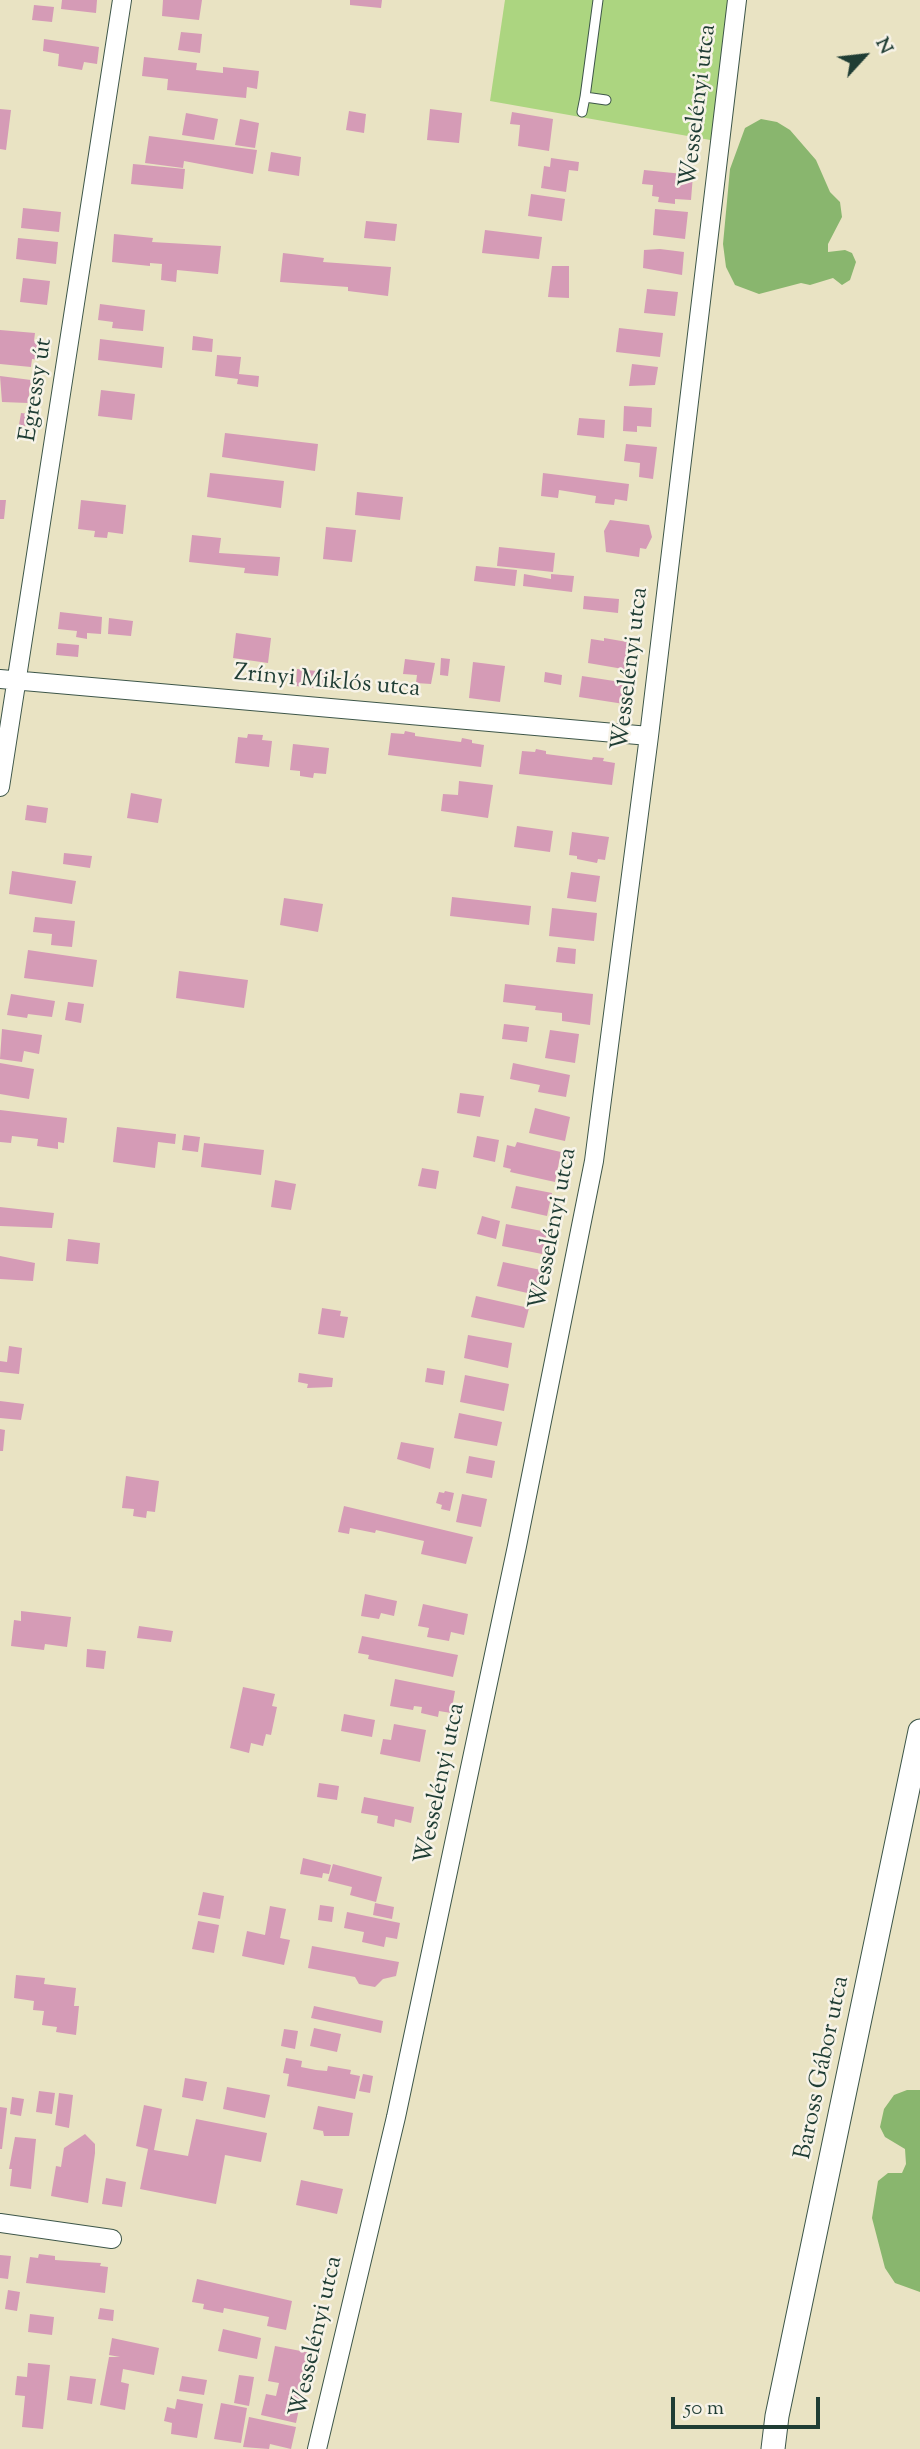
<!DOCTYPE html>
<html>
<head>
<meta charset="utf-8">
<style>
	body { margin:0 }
	#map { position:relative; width:920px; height:2449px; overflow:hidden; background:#e9e3c3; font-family:"Sorts Mill Goudy",serif }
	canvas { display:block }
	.north { position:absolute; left:829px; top:21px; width:70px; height:70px; -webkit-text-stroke:5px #f7f3e8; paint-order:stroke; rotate:63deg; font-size:19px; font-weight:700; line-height:28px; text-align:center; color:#1f3d34 }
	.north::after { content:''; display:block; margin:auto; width:24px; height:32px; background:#1f3d34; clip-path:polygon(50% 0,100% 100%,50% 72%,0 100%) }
	.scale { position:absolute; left:671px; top:2397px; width:149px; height:32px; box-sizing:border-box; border:4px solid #1f3d34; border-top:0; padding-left:9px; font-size:21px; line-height:24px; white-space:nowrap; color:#1f3d34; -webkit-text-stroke:5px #f7f3e8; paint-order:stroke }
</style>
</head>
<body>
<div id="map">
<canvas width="920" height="2449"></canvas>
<div class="north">N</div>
<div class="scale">50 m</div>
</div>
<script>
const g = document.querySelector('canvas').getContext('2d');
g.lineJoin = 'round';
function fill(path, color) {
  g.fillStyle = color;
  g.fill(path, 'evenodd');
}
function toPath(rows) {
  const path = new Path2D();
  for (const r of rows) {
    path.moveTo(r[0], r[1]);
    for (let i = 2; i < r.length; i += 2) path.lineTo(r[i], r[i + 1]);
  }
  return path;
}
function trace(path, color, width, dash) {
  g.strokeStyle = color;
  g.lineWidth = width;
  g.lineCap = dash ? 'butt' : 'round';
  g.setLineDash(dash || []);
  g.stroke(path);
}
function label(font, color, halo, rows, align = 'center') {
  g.font = font + ' "Sorts Mill Goudy",serif';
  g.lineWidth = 5;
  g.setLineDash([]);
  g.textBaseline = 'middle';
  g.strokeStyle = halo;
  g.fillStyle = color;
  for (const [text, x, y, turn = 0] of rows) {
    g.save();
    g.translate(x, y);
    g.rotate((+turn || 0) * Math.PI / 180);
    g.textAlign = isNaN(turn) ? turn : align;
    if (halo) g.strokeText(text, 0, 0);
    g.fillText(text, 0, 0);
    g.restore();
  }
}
const green = toPath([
	[505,0,734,0,716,141,490,101]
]);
const forest = toPath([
	[761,119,777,122,790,130,816,160,830,192,840,202,842,217,828,244,828,252,845,250,852,253,856,262,850,280,842,285,833,278,810,285,801,283,759,294,735,285,726,267,723,244,730,169,745,128],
	[907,2090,920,2090,920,2292,895,2283,885,2268,872,2218,878,2181,888,2173,902,2173,906,2164,905,2149,885,2137,880,2127,884,2109,894,2095]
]);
const building = toPath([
	[62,0,97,0,96,13,61,9],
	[163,0,202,0,199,20,162,16],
	[350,0,382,0,381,8,350,5],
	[34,5,54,7,52,22,32,20],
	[181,32,202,34,200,53,178,50],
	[44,39,99,47,97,64,84,62,82,70,58,66,59,54,43,51],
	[144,57,197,63,196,70,223,73,223,67,259,71,257,89,247,87,246,98,167,90,168,79,142,76],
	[0,109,11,110,6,150,0,149],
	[430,109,462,113,459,143,427,140],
	[349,111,366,114,364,133,346,130],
	[512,112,553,119,549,151,518,146,520,125,510,124],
	[186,113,218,119,214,140,182,135],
	[240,119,259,123,255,148,235,145],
	[149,136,257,150,253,174,184,161,183,168,145,163],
	[271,152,301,157,299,176,268,171],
	[551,158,579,162,578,171,569,170,566,192,541,188,544,166,550,167],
	[133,164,185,169,183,189,131,184],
	[644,170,693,175,691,200,675,199,675,204,658,202,659,197,652,196,653,185,642,184],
	[531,194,565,199,562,221,528,216],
	[23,208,61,212,59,232,21,228],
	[655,209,688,212,685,239,653,235],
	[366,221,397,224,395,241,364,238],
	[485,230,542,237,539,259,482,253],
	[114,234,153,238,152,242,221,246,218,274,177,270,176,282,161,280,162,264,150,263,150,266,112,262],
	[18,238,58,242,56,264,16,259],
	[660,249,684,252,682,275,643,268,644,250],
	[283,253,324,258,323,262,391,267,388,296,348,291,348,287,280,282],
	[552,266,569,266,569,298,548,297],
	[23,278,50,281,47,305,20,302],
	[647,289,678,292,675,316,644,313],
	[100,304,145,310,143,331,112,328,113,322,98,320],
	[619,328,663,333,660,357,616,352],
	[0,330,35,333,34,341,43,342,41,360,32,359,31,367,0,364],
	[193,336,213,339,212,352,192,350],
	[100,339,164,347,162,368,98,360],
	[217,355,241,357,239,374,259,376,258,387,237,384,238,379,215,376],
	[632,364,658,367,655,385,629,386],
	[0,376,31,380,28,403,2,402],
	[101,390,135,394,132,420,98,416],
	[624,406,652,408,651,427,637,426,637,432,623,431],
	[21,413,39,415,38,428,19,425],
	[579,418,605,420,604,438,577,435],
	[225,433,318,444,315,471,222,457],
	[626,444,657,447,653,479,639,477,640,463,624,461],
	[210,473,284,481,281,508,207,497],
	[543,473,629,484,627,501,615,499,614,505,595,503,596,496,559,490,558,498,541,496],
	[357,492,403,497,400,520,355,515],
	[0,500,6,500,4,519,0,519],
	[81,500,126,505,123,534,108,532,107,538,94,537,95,531,78,529],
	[610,520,649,525,652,537,646,549,640,548,639,557,606,552,604,531],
	[326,527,356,530,352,562,323,559],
	[192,535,221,538,219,553,280,557,278,576,244,573,245,568,189,562],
	[499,547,555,553,553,572,497,566],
	[476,566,517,570,515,586,474,581],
	[524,574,551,579,551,574,574,576,572,592,523,586],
	[584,596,619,599,618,613,583,609],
	[60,612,102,617,101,634,87,633,87,639,76,637,77,631,58,629],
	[109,618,133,621,131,636,108,634],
	[236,633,271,638,268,663,233,658],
	[604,638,633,643,629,670,588,663,591,639,604,641],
	[57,643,79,645,78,657,56,655],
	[441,658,450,659,448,676,440,675],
	[405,659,435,663,431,684,416,683,417,675,403,674],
	[473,662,505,666,500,702,469,698],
	[297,669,327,672,325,689,296,686],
	[545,672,562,675,561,685,544,682],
	[582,676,627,683,624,704,579,697],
	[405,731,415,733,415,736,461,742,462,738,472,740,472,743,484,745,481,767,388,755,391,733,404,734],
	[248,734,263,735,262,740,272,741,269,767,235,763,238,737,247,738],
	[293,744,329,748,326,774,314,773,313,778,300,776,300,771,290,770],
	[536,749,546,751,546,754,592,760,593,757,604,758,603,761,615,763,612,785,519,774,522,751,535,752],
	[459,781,493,785,488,818,441,811,443,794,458,795],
	[131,793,162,799,158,823,127,818],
	[27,805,48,808,46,823,25,820],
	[517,826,553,831,550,852,514,847],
	[572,832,609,837,605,860,598,859,597,863,577,859,577,856,569,855],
	[64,853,92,856,90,868,63,864],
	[12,871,76,881,72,904,9,894],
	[571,872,600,876,596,902,567,898],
	[452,897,531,906,529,925,450,916],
	[284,898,323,904,318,932,280,925],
	[552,908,597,913,594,941,549,936],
	[35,917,75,921,72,947,51,945,52,934,33,932],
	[558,947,576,949,575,964,556,962],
	[28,950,97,960,93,987,24,978],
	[179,971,248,980,244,1008,176,998],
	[505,984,593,994,590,1025,562,1021,562,1013,535,1010,536,1006,503,1002],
	[11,994,55,1001,52,1017,28,1014,27,1018,7,1015],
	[68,1002,84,1004,81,1023,65,1020],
	[504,1024,529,1027,527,1042,502,1039],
	[2,1029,42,1035,39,1054,24,1051,22,1062,0,1059],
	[550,1030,579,1034,575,1063,545,1058],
	[0,1063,34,1069,29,1099,0,1094],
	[513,1063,570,1075,566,1097,538,1092,540,1085,510,1079],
	[460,1093,484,1096,480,1117,457,1113],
	[535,1108,570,1117,565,1141,529,1133],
	[0,1110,67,1118,64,1143,58,1142,58,1149,37,1146,38,1139,12,1136,11,1143,0,1142],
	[117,1127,176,1134,175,1144,158,1142,155,1168,113,1162],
	[184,1135,200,1137,198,1152,182,1150],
	[477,1136,499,1140,495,1162,473,1157],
	[517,1142,561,1152,555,1182,510,1172,511,1169,503,1167,507,1145,515,1147],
	[204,1143,264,1150,261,1175,201,1167],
	[422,1168,439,1171,436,1189,418,1186],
	[275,1180,296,1184,291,1210,271,1207],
	[516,1186,552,1193,547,1216,511,1208],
	[0,1207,54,1213,52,1228,0,1226],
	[482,1216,500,1221,496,1239,477,1234],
	[506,1224,547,1232,542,1254,502,1246],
	[68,1239,100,1243,98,1264,66,1261],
	[0,1256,35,1263,33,1281,0,1279],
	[503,1262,541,1270,536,1295,497,1286],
	[476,1296,529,1308,524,1328,471,1317],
	[322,1308,341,1311,340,1316,348,1317,344,1338,318,1334],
	[468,1335,512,1343,508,1368,464,1358],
	[9,1346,22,1348,19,1374,0,1372,0,1361,7,1362],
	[427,1368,445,1371,443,1385,425,1382],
	[299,1373,333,1378,332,1387,307,1388,308,1384,298,1382],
	[465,1375,509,1384,504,1411,460,1402],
	[0,1401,24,1404,21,1420,0,1418],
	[459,1413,502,1422,497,1446,454,1438],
	[0,1429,5,1430,3,1451,0,1451],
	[401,1442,434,1448,430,1469,397,1459],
	[469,1456,495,1461,492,1478,466,1473],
	[126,1476,159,1481,155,1512,147,1511,146,1518,133,1516,134,1509,122,1508],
	[445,1491,454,1493,450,1511,441,1509,442,1505,436,1503,439,1492,444,1493],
	[462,1494,487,1499,481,1527,456,1522],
	[344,1506,473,1537,466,1564,421,1554,424,1541,376,1530,375,1533,350,1528,349,1534,338,1532],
	[365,1594,397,1601,394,1616,381,1613,379,1619,361,1616],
	[423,1604,468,1614,464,1635,451,1632,449,1641,427,1637,429,1628,418,1626],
	[21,1611,71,1617,67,1647,45,1644,44,1650,11,1646,14,1620,21,1621],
	[139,1626,173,1631,171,1642,137,1638],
	[362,1636,458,1655,453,1677,368,1659,369,1655,358,1653],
	[87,1649,106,1651,104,1669,86,1667],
	[395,1679,455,1691,451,1713,439,1711,438,1717,421,1713,422,1707,414,1706,413,1710,390,1706],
	[243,1687,275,1694,272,1706,277,1707,271,1735,266,1734,263,1746,251,1743,249,1753,230,1748],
	[344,1714,375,1720,372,1737,341,1731],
	[394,1724,426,1730,420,1762,380,1754,383,1739,391,1740],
	[319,1783,339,1786,337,1800,317,1797],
	[364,1797,414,1807,411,1823,395,1819,394,1827,377,1823,378,1816,361,1813],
	[303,1858,331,1865,329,1874,323,1873,322,1878,300,1874],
	[333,1864,382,1877,376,1902,350,1895,352,1887,328,1881],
	[203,1892,224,1896,220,1919,198,1915],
	[375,1903,394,1907,392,1919,373,1915],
	[320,1905,334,1907,332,1922,318,1920],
	[270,1906,286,1909,280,1938,290,1940,284,1965,242,1956,247,1931,265,1935],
	[347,1912,400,1923,397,1939,386,1937,384,1947,362,1942,364,1932,344,1928],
	[198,1921,219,1925,214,1953,192,1949],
	[312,1946,399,1962,396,1976,383,1979,375,1987,359,1984,355,1977,308,1968],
	[16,1975,45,1978,44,1984,76,1988,74,2006,79,2006,76,2035,56,2032,57,2027,42,2025,44,2011,33,2010,34,2001,14,1998],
	[314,2006,383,2021,381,2033,311,2018],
	[314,2028,341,2034,337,2052,310,2046],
	[284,2029,298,2031,295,2049,281,2046],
	[286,2058,302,2061,301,2067,316,2070,327,2071,328,2066,351,2070,350,2074,360,2076,355,2099,287,2086,289,2074,283,2073],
	[363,2074,373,2076,370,2093,359,2091],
	[185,2078,207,2082,203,2101,182,2097],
	[227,2087,270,2095,265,2118,223,2109],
	[39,2091,55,2093,52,2114,36,2112],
	[59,2093,73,2095,69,2128,55,2125],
	[12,2097,24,2099,21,2116,10,2114],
	[144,2105,162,2109,154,2150,188,2156,196,2119,267,2133,261,2162,225,2155,216,2204,140,2189,148,2149,136,2146],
	[318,2106,353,2113,349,2136,324,2136,323,2131,313,2129],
	[0,2107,7,2108,2,2149,0,2149],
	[85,2134,95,2144,95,2153,88,2203,51,2196,56,2166,61,2167,64,2148],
	[15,2137,36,2139,31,2189,10,2186,12,2169,9,2169],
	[106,2178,126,2182,122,2207,102,2204],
	[301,2180,343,2189,337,2214,296,2205],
	[39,2254,55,2256,55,2260,101,2263,100,2266,108,2267,105,2293,26,2283,30,2257,38,2258],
	[0,2255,11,2256,8,2279,0,2278],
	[197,2279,292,2301,286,2330,267,2326,269,2317,224,2308,223,2313,203,2309,204,2304,192,2302],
	[8,2290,20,2292,17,2311,5,2309],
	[100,2308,114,2310,113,2321,98,2319],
	[30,2314,54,2317,52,2335,28,2332],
	[223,2329,261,2338,257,2359,218,2351],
	[112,2338,159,2348,154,2375,123,2369,121,2382,129,2384,125,2410,100,2405,109,2357,120,2357,109,2355],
	[275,2346,311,2353,296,2423,261,2415,266,2394,276,2396,279,2383,268,2381],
	[28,2363,50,2365,43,2429,22,2427,25,2396,15,2395,17,2376,27,2377],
	[239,2375,254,2377,249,2406,234,2403],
	[70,2376,96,2379,92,2404,67,2400],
	[182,2376,207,2380,204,2395,179,2391],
	[177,2399,203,2404,197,2438,171,2434,172,2423,164,2421,167,2407,175,2409],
	[221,2403,247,2408,241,2443,214,2439],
	[249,2417,296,2427,291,2449,270,2444,269,2449,243,2447]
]);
const service = toPath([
	[598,0,585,97,606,100],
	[582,112,585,97]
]);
const minor = toPath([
	[0,679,649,736],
	[0,787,122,0],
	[0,2223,112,2239],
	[317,2449,396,2117,517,1546,594,1161,649,736,737,0]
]);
const tertiary = toPath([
	[773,2449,777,2416,920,1731]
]);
const streetNames = [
	["Wesselényi utca",700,106,-83],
	["Egressy út",38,390,-81],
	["Wesselényi utca",632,669,-83],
	["Zrínyi Miklós utca",327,683,5],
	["Wesselényi utca",555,1229,-79],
	["Wesselényi utca",442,1784,-78],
	["Baross Gábor utca",824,2068,-78],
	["Wesselényi utca",318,2337,-77]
];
fill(green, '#acd580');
fill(forest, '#89b66e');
fill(building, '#d59bb6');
trace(service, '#3d5649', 11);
trace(minor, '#3d5649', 20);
trace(tertiary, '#3d5649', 25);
trace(service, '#fff', 9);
trace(minor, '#fff', 18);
trace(tertiary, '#fff', 23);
label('24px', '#1f3d34', '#f7f3e8', streetNames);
</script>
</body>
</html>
